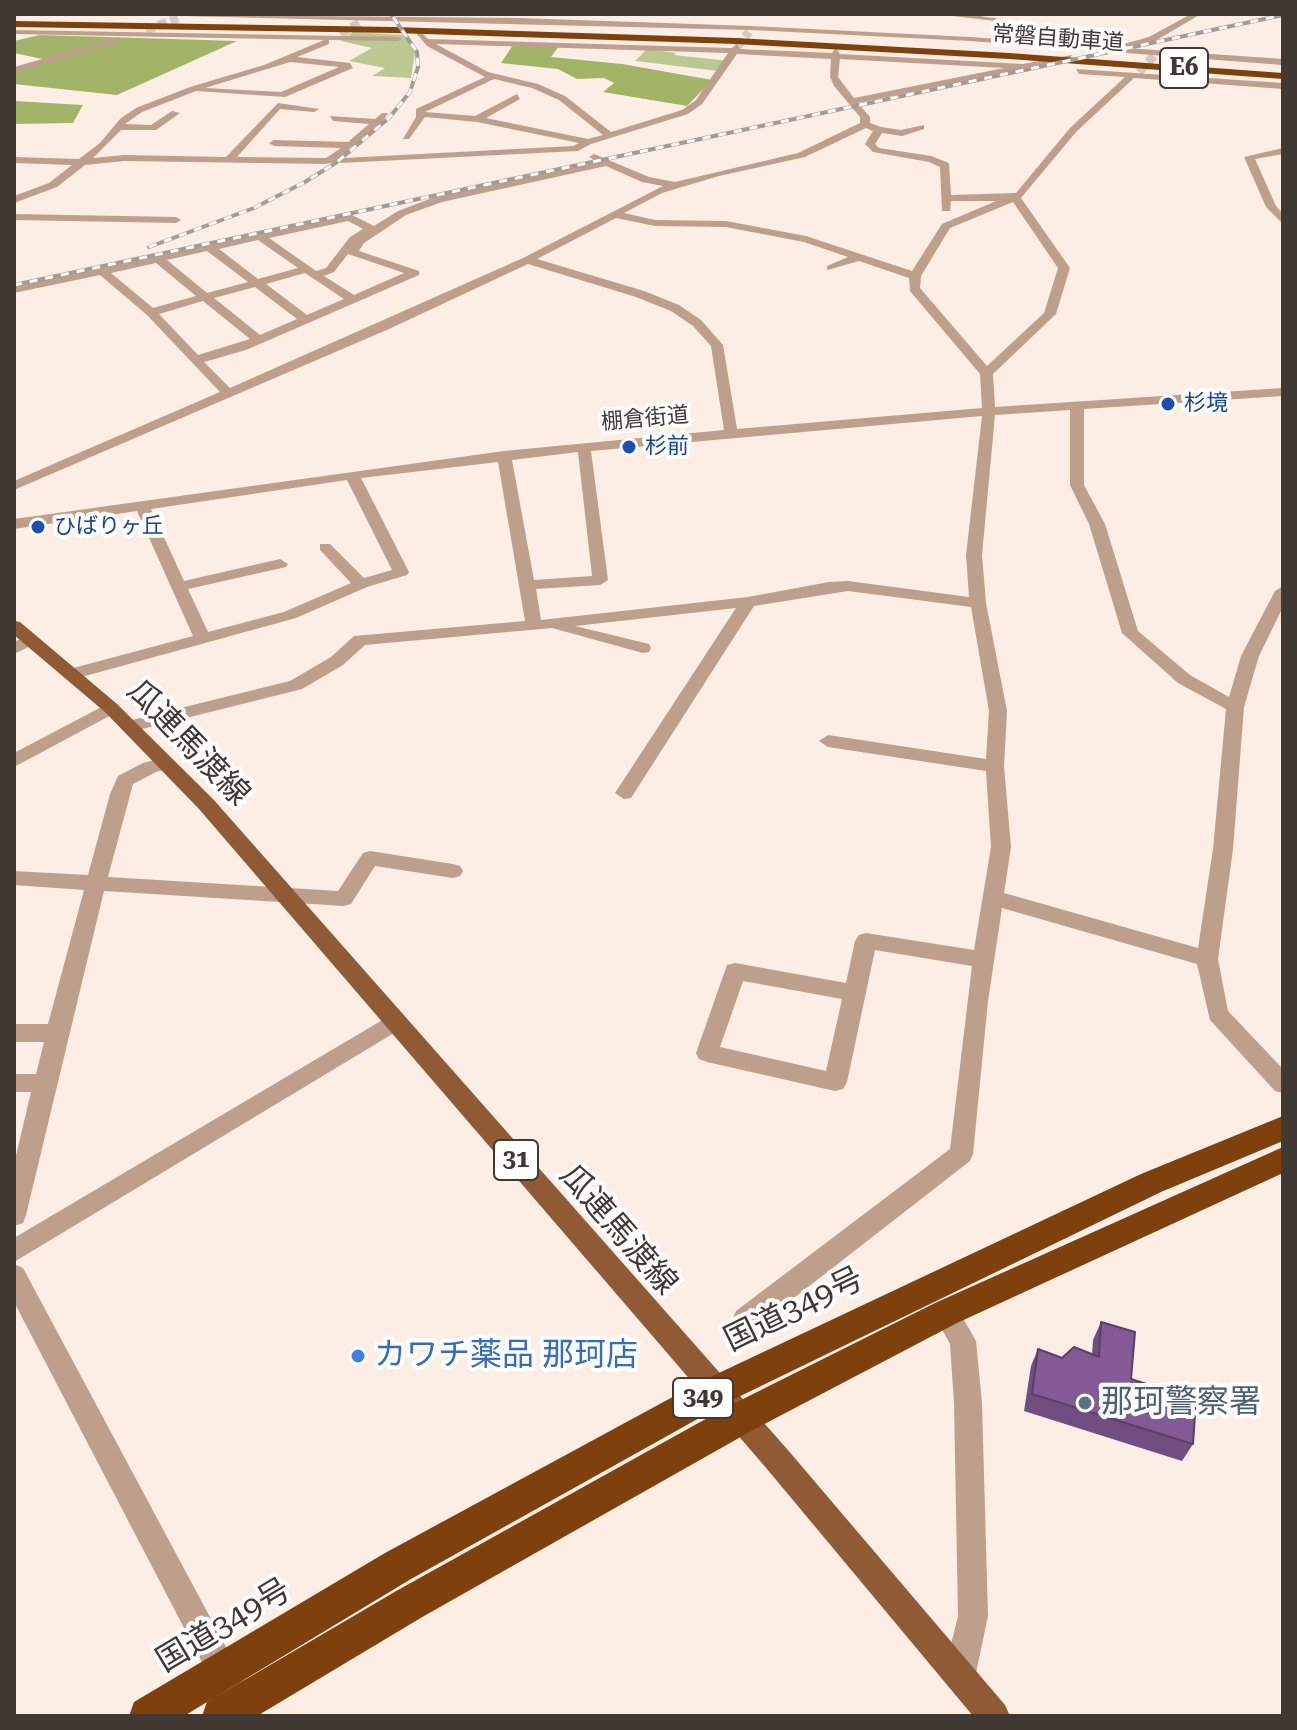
<!DOCTYPE html>
<html>
<head>
<meta charset="utf-8">
<style>
	body { margin:0 }
	#map { position:relative; width:1297px; height:1730px; overflow:hidden; background:#fcede5; font-family:"Roboto Serif",serif }
	canvas { display:block }
	.frame { position:absolute; inset:0; border:16px solid #413833; pointer-events:none }
</style>
</head>
<body>
<div id="map">
<canvas width="1297" height="1730"></canvas>
<div class="frame"></div>
</div>
<script>
const g = document.querySelector('canvas').getContext('2d');
g.lineJoin = 'round';
function fill(path, color) {
  g.fillStyle = color;
  g.fill(path, 'evenodd');
}
function toPath(rows) {
  const path = new Path2D();
  for (const r of rows) {
    path.moveTo(r[0], r[1]);
    for (let i = 2; i < r.length; i += 2) path.lineTo(r[i], r[i + 1]);
  }
  return path;
}
function trace(path, color, width, dash) {
  g.strokeStyle = color;
  g.lineWidth = width;
  g.lineCap = dash ? 'butt' : 'round';
  g.setLineDash(dash || []);
  g.stroke(path);
}
function label(font, color, halo, rows, align = 'center') {
  g.font = font + ' "Roboto Serif","Noto Sans JP",serif';
  g.lineWidth = 8;
  g.setLineDash([]);
  g.textBaseline = 'middle';
  g.strokeStyle = halo;
  g.fillStyle = color;
  for (const [text, x, y, turn = 0] of rows) {
    g.save();
    g.translate(x, y);
    g.rotate((+turn || 0) * Math.PI / 180);
    g.textAlign = isNaN(turn) ? turn : align;
    if (halo) g.strokeText(text, 0, 0);
    g.fillText(text, 0, 0);
    g.restore();
  }
}
const green = toPath([
	[353,32,403,35,415,52,411,78,372,76,385,68,349,61,372,48,341,41],
	[647,49,676,53,674,55,729,61,718,71,635,61]
]);
const forest = toPath([
	[40,35,237,41,117,95,14,84,14,73,52,61,14,53,14,41],
	[513,45,559,46,551,57,622,64,712,80,687,106,603,92,614,83,604,78,577,79,558,69,501,63],
	[14,101,83,105,73,123,14,124]
]);
const minorTunnel = toPath([
	[146,30,178,18],
	[340,34,361,22],
	[737,47,749,32],
	[1139,72,1154,56]
]);
const minor = toPath([
	[100,14,519,18,751,26,970,37,1283,59,1283,65,970,41,751,30,100,14],
	[935,14,965,14,1008,20,1004,22,935,14],
	[1191,14,1201,14,1155,41,1128,47,1124,44,1149,37,1191,14],
	[14,30,398,37,402,39,398,41,329,40,329,44,297,57,350,63,353,68,285,97,196,91,142,112,125,124,151,125,172,111,180,113,156,130,121,130,93,158,124,155,226,157,278,103,319,109,314,112,280,109,237,157,326,158,341,148,274,146,269,143,274,140,348,142,369,124,333,121,330,116,375,119,382,113,388,113,381,124,338,161,326,164,124,161,85,165,57,187,14,203,14,196,49,183,72,165,14,163,14,157,79,159,100,143,121,118,136,108,190,87,264,65,324,40,14,34,14,30],
	[290,62,339,67,281,92,205,88,290,62],
	[421,32,428,39,732,48,737,44,740,49,832,53,836,48,840,54,1023,64,1072,55,1069,60,858,103,870,117,870,123,881,127,901,130,924,125,924,129,902,136,882,133,875,144,879,148,931,156,949,163,951,195,1016,193,1070,128,1125,77,1079,74,1076,69,1283,83,1283,89,1134,78,1076,132,1021,198,1070,268,1056,314,993,374,995,407,1283,388,1283,396,1084,409,1084,485,1105,524,1138,631,1190,675,1229,697,1241,656,1275,591,1283,586,1283,607,1259,656,1244,707,1233,849,1218,959,1228,1011,1283,1069,1283,1093,1275,1091,1210,1020,1197,964,1002,908,988,1001,973,1154,970,1161,754,1329,745,1332,736,1329,732,1320,736,1311,950,1149,972,966,875,950,847,1082,843,1089,835,1091,707,1062,699,1059,696,1053,727,965,735,963,846,983,855,941,859,935,866,933,974,950,991,847,986,771,828,747,819,741,828,735,986,759,989,711,971,607,848,591,754,606,631,798,624,799,615,793,736,608,575,626,649,644,651,648,649,652,643,653,552,628,365,645,343,665,302,689,130,732,124,730,121,726,124,722,290,681,331,657,354,636,525,621,498,462,361,478,409,572,407,575,367,587,296,618,78,678,66,678,63,674,66,670,193,636,137,511,14,529,14,519,504,451,724,430,711,346,693,326,671,311,636,297,528,264,389,329,14,490,14,481,220,392,147,315,100,275,14,293,14,285,350,214,374,226,398,211,435,197,597,162,589,157,594,154,649,177,675,182,798,153,860,123,860,117,834,86,830,77,831,59,737,54,702,104,688,114,591,144,578,151,340,163,340,159,344,158,573,146,579,143,477,122,425,117,409,139,403,139,416,117,416,109,485,77,427,46,417,34,421,32],
	[436,44,728,53,696,100,682,110,611,132,565,96,538,84,488,72,436,44],
	[840,59,1004,68,854,98,838,77,840,59],
	[494,79,532,88,559,100,603,135,588,139,486,118,520,99,517,94,475,116,425,112,494,79],
	[866,128,873,131,865,144,873,152,929,162,940,167,942,211,950,211,951,201,996,201,942,224,912,271,806,236,726,221,655,220,624,213,662,193,719,176,805,157,866,128],
	[606,166,642,182,663,186,523,258,230,388,204,362,246,350,419,275,419,271,359,251,364,243,406,215,442,202,606,166],
	[1013,202,1058,268,1044,313,987,366,920,288,921,276,950,228,1013,202],
	[616,218,655,226,726,227,804,242,848,257,827,266,827,270,859,261,909,278,910,291,980,374,982,408,737,429,723,345,701,320,679,305,644,291,537,259,616,218],
	[348,221,363,229,350,237,326,268,316,271,269,238,348,221],
	[258,240,298,268,258,279,219,249,258,240],
	[207,251,248,282,207,293,167,260,207,251],
	[348,254,404,273,354,295,324,276,334,272,348,254],
	[156,263,196,296,153,308,111,273,156,263],
	[305,273,344,299,307,315,266,284,305,273],
	[255,287,297,319,260,335,214,298,255,287],
	[203,301,250,339,198,355,159,314,203,301],
	[1070,410,1070,485,1089,524,1122,633,1178,683,1226,709,1213,849,1198,948,1004,893,1011,847,1004,766,1007,711,986,603,982,555,995,415,1070,410],
	[982,416,966,555,969,597,848,581,829,582,748,597,541,620,536,589,600,585,608,580,591,451,982,416],
	[578,452,592,576,534,580,512,460,578,452],
	[347,480,392,570,364,578,330,544,320,544,320,550,351,583,284,612,208,632,188,589,286,567,288,564,280,559,184,581,151,509,347,480],
	[743,981,842,999,826,1071,720,1047,743,981],
	[119,37,122,41,14,73,14,67,119,37],
	[1283,148,1283,154,1255,159,1276,206,1283,214,1283,224,1266,207,1244,157,1283,148],
	[14,214,176,217,181,220,176,223,14,220,14,214],
	[29,635,35,636,37,640,35,644,14,654,14,642,29,635],
	[111,702,117,704,120,708,117,712,14,767,14,753,111,702],
	[167,757,176,763,174,767,156,772,133,784,108,877,338,891,363,853,370,851,453,864,460,866,463,871,460,876,453,878,375,866,351,904,344,906,104,891,26,1215,23,1223,14,1226,14,1164,31,1092,14,1092,14,1074,36,1074,44,1042,14,1042,14,1024,48,1024,84,890,14,885,14,871,88,875,110,794,118,776,143,763,167,757],
	[396,1012,404,1015,407,1021,404,1027,14,1262,14,1238,396,1012],
	[14,1264,23,1268,263,1716,230,1716,14,1302,14,1264],
	[946,1301,955,1304,976,1341,982,1403,988,1616,976,1673,971,1684,960,1689,949,1684,944,1673,958,1616,954,1403,950,1344,933,1313,937,1304,946,1301]
]);
const major = toPath([
	[14,621,20,622,117,704,213,799,787,1449,1005,1705,1010,1716,973,1716,767,1469,199,809,105,712,14,635,14,621]
]);
const highway = toPath([
	[14,21,394,27,736,38,1009,53,1283,73,1283,79,1009,59,736,44,394,33,14,27,14,21],
	[1283,1116,1283,1141,1161,1192,728,1402,411,1579,184,1716,129,1716,134,1702,385,1553,704,1380,1141,1174,1283,1116],
	[1283,1147,1283,1173,957,1323,753,1430,424,1616,257,1716,202,1716,207,1702,398,1590,729,1406,935,1303,1283,1147]
]);
const rail = toPath([
	[149,247,254,208,305,182,337,162,389,118,410,92,418,67,417,52,391,14],
	[14,285,1283,15]
]);
const wall = toPath([
	[1101,1322,1131,1379,1193,1444,1182,1461,1024,1411,1031,1366,1038,1349,1062,1358,1092,1354,1093,1340]
]);
const building = toPath([
	[1101,1322,1135,1332,1131,1379,1196,1400,1193,1444,1032,1394,1038,1349,1062,1358,1074,1347,1099,1357,1101,1322]
]);
const markers = [
	[1168,404,8,"#1a4fb4"],
	[629,447,8,"#1a4fb4"],
	[38,527,8,"#1a4fb4"],
	[358,1356,8,"#3f7fe0"],
	[1085,1403,8,"#5c6f8a"]
];
const farStreetnames = [
	["常磐自動車道",1058,39,4],
	["棚倉街道",645,419,-5]
];
const farTransitnames = [
	["杉境",1184,404],
	["杉前",645,447],
	["ひばりヶ丘",54,527]
];
const shields = [
	[1184,68,48],
	[516,1160,44],
	[703,1398,60]
];
const shieldNames = [
	["E6",1184,68],
	["31",516,1160],
	["349",703,1398]
];
const nearStreetnames = [
	["瓜連馬渡線",188,743,46],
	["瓜連馬渡線",618,1230,49],
	["国道349号",794,1310,-26],
	["国道349号",224,1626,-31]
];
const nearShopnames = [
	["カワチ薬品 那珂店",374,1356]
];
const nearServicenames = [
	["那珂警察署",1101,1403]
];
fill(green, '#bbc892');
fill(forest, '#a2b467');
trace(minorTunnel, '#d7c9c1', 9, [9, 4]);
fill(minor, '#be9f8b');
fill(major, '#905a35');
fill(highway, '#7e410e');
trace(rail, '#a69a93', 4);
trace(rail, '#fff', 3, [8]);
fill(wall, '#714d81');
fill(building, '#835a96');
trace(building, '#5c3f69', 2);
for (const [x, y, r, color] of markers) {
  const dot = new Path2D();
  dot.arc(x, y, r, 0, 2 * Math.PI);
  g.fillStyle = color;
  g.fill(dot);
  trace(dot, '#fff', 3);
}
label('22px', '#413833', '#fff', farStreetnames);
label('22px', '#164399', '#fff', farTransitnames, 'left');
for (const [x, y, w] of shields) {
  const box = new Path2D();
  box.roundRect(x - w / 2, y - 20, w, 40, 6);
  g.fillStyle = '#fff';
  g.fill(box);
  trace(box, '#413833', 2);
}
label('bold 24px', '#413833', null, shieldNames);
label('32px', '#413833', '#fff', nearStreetnames);
label('32px', '#366cbe', '#fff', nearShopnames, 'left');
label('32px', '#4e5e75', '#fff', nearServicenames, 'left');
</script>
</body>
</html>
